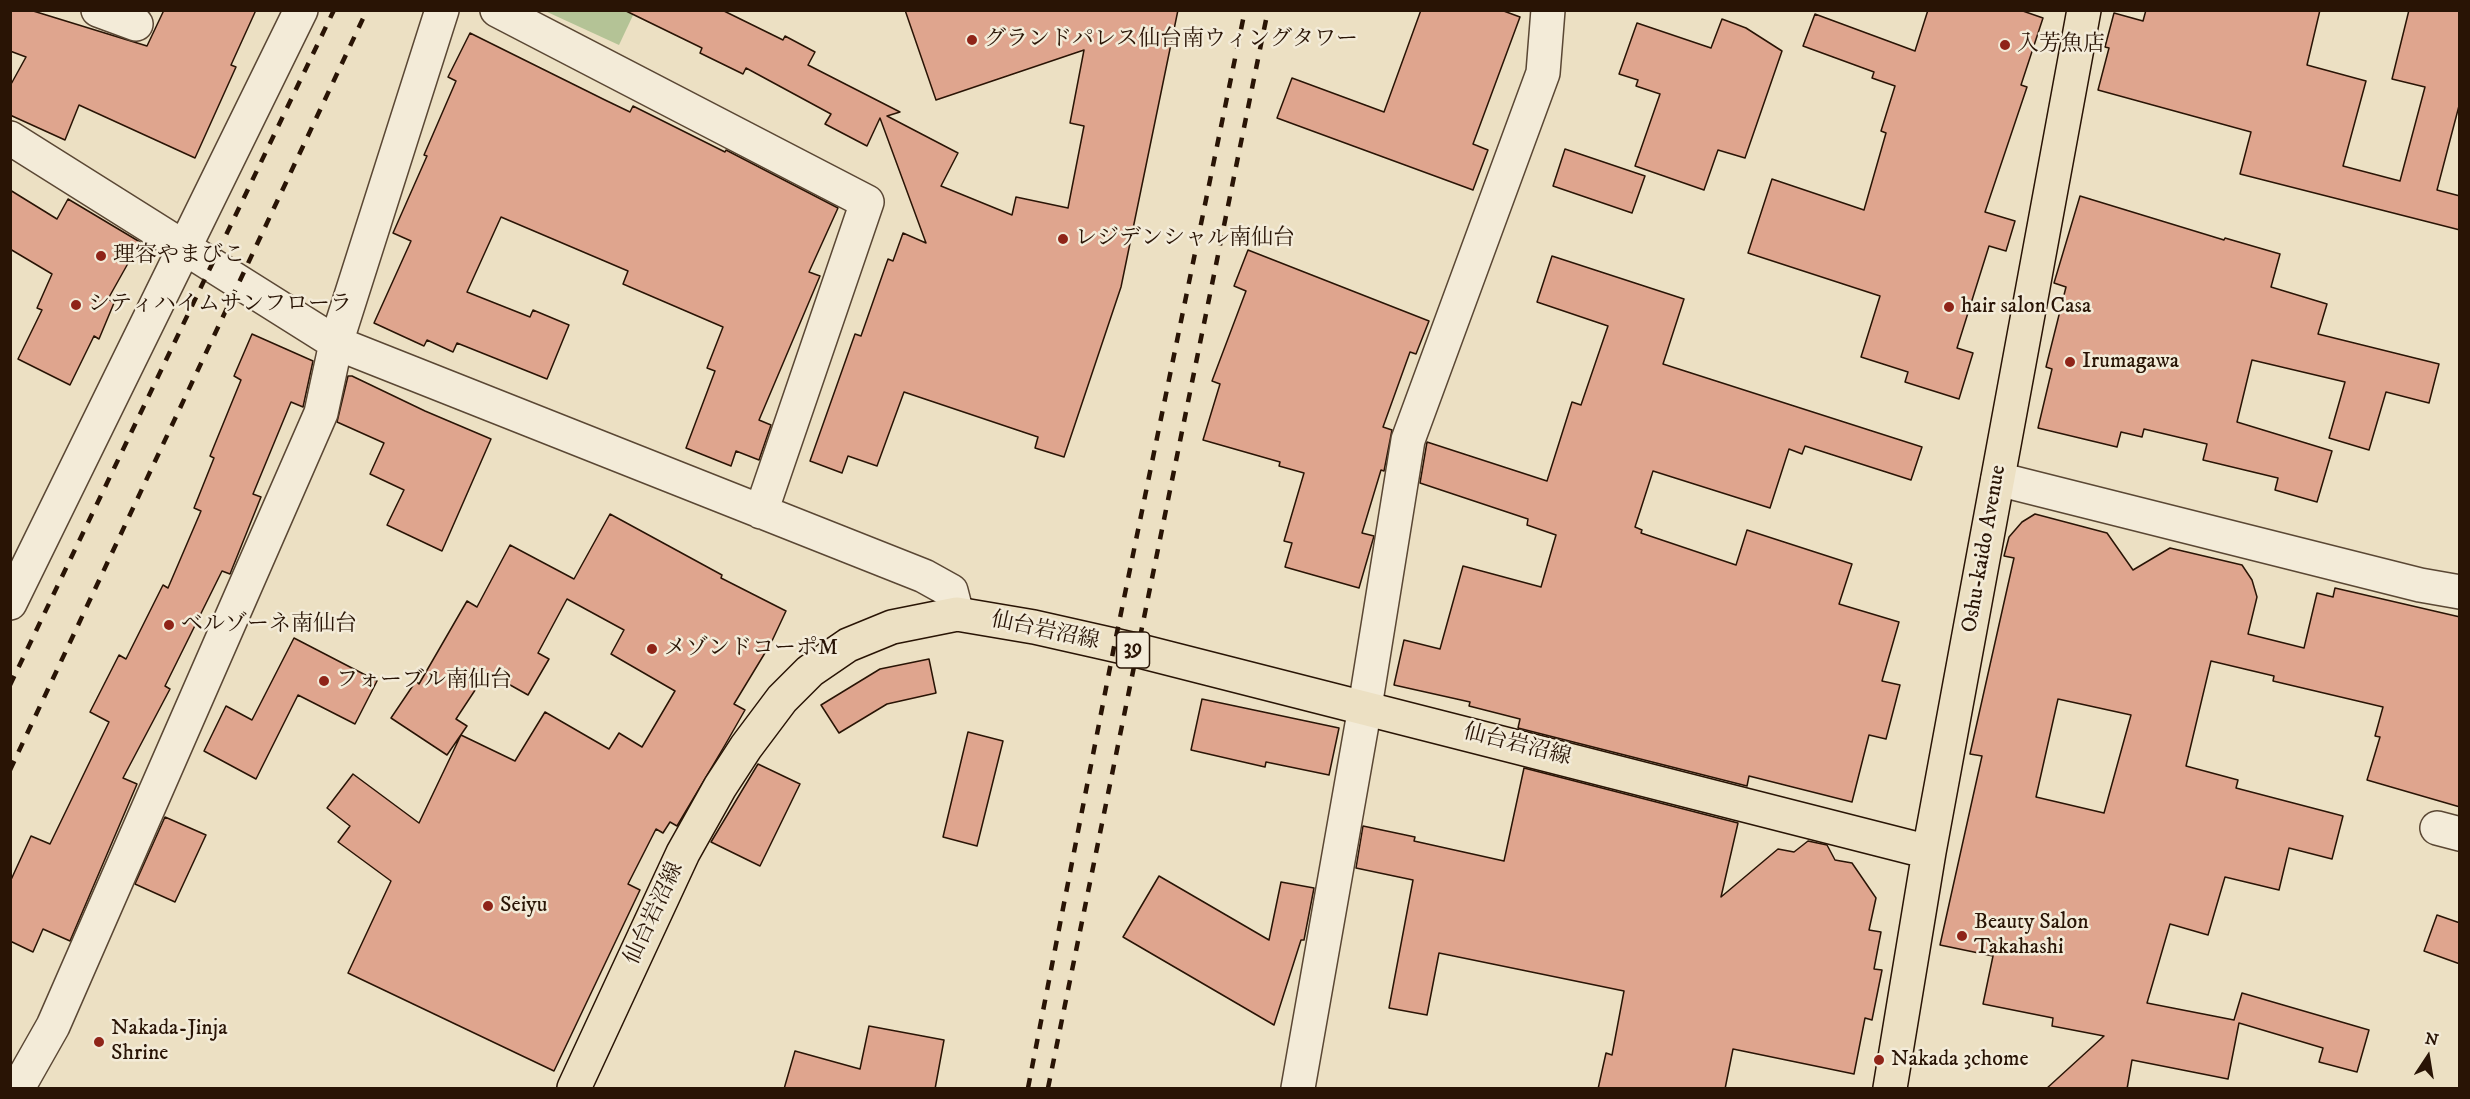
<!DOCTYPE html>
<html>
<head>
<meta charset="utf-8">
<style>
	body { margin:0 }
	#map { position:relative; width:2470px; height:1099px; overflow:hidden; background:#ece0c3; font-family:"IM FELL DW Pica",serif }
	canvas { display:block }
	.frame { position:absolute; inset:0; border:12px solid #291405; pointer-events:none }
	.north { position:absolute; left:2398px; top:1027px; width:60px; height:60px; -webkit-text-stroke:4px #f3ebd8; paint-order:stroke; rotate:12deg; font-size:16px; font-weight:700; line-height:24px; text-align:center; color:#291405 }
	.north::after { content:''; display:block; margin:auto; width:21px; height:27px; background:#291405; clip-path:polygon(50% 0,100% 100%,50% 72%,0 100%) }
</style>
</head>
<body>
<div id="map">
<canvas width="2470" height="1099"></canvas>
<div class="frame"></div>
<div class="north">N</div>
</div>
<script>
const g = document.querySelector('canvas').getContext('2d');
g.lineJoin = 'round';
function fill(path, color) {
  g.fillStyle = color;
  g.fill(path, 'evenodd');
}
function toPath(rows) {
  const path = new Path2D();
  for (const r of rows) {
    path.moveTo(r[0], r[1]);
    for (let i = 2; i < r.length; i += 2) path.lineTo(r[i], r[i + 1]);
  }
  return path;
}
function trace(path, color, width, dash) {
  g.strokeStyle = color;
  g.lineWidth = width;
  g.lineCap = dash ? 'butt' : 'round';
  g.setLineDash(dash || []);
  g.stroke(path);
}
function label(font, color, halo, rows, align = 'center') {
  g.font = font + ' "IM FELL DW Pica","Noto Serif JP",serif';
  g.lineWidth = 5;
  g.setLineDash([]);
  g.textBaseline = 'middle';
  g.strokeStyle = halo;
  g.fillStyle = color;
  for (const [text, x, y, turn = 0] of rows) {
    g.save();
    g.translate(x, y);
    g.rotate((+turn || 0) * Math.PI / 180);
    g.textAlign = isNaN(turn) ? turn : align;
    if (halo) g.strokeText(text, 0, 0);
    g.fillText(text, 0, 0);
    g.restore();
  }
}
const green = toPath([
	[545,11,635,11,619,45]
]);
const building = toPath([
	[10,10,30,10,147,46,164,10,256,10,231,65,236,67,195,158,79,105,65,140,10,115,10,86,26,57,10,51,10,10],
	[624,10,722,10,783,40,785,36,815,52,808,65,900,112,887,116,958,153,941,186,1012,215,1016,197,1068,208,1084,126,1070,123,1084,50,936,100,905,10,1178,10,1121,287,1064,457,1035,448,1038,437,904,392,877,466,848,456,842,473,810,461,855,334,861,336,888,259,893,261,903,233,926,243,880,118,867,146,825,124,831,114,746,68,743,74,700,53,702,48,624,10],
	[1421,10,1501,10,1520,17,1473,144,1488,150,1473,190,1277,118,1292,78,1384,112,1421,10],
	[1928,10,2020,10,2043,18,2021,85,2027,87,1985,212,2015,221,2006,251,1989,246,1957,348,1973,353,1959,399,1905,382,1908,372,1861,357,1880,296,1748,253,1772,179,1864,210,1886,133,1881,131,1895,86,1872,78,1874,72,1803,46,1815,14,1915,51,1928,10],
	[2146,10,2320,10,2307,65,2366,81,2343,166,2400,181,2425,87,2392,79,2409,10,2460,10,2460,102,2437,190,2460,196,2460,230,2240,174,2251,132,2098,90,2109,48,2105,47,2114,13,2143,21,2146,10],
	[1722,19,1746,28,1782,51,1745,158,1718,150,1704,190,1635,166,1660,94,1636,86,1638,80,1619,74,1637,23,1711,48,1722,19],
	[470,33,605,100,630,112,633,106,725,152,726,150,838,208,809,272,820,276,759,420,771,425,759,460,736,451,731,466,686,448,715,371,707,368,723,327,623,284,628,271,501,217,467,292,530,317,533,310,569,325,547,379,457,343,453,352,427,340,424,346,374,323,411,241,393,233,427,156,424,155,456,81,448,77,470,33],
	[1565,149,1645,176,1632,213,1553,186,1565,149],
	[10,190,57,219,68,199,140,242,108,299,114,303,99,339,94,336,70,385,18,359,42,310,37,308,52,274,10,249,10,190],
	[2080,196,2224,240,2225,238,2280,254,2271,287,2327,304,2318,334,2439,364,2429,403,2386,392,2369,450,2329,438,2345,382,2252,360,2237,422,2332,451,2317,502,2275,490,2278,478,2203,460,2207,444,2144,429,2142,437,2121,432,2117,447,2038,428,2052,369,2046,367,2066,287,2054,283,2080,196],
	[1248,250,1429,321,1416,354,1410,352,1383,427,1392,430,1384,471,1381,470,1362,533,1374,536,1359,588,1285,567,1292,543,1284,541,1304,473,1279,466,1280,462,1203,440,1220,384,1212,381,1246,291,1234,286,1248,250],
	[1552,256,1684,299,1663,364,1922,447,1911,480,1805,446,1802,454,1789,449,1770,508,1653,471,1635,527,1642,530,1641,533,1736,565,1747,530,1852,564,1839,604,1899,622,1882,681,1900,685,1886,739,1869,735,1852,802,1749,776,1747,786,1518,728,1520,719,1469,706,1470,702,1394,685,1404,640,1440,649,1463,566,1541,587,1556,535,1527,525,1528,519,1420,483,1427,442,1547,481,1572,402,1581,405,1608,326,1537,302,1552,256],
	[252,334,313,361,303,407,291,402,253,494,261,497,230,574,222,571,165,686,170,689,123,778,137,784,70,941,43,929,33,952,10,941,10,882,31,836,50,844,109,722,90,712,119,655,126,659,163,585,168,588,201,511,194,508,214,458,210,456,241,380,234,376,252,334],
	[348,376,352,376,425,411,491,439,442,551,387,525,404,490,370,474,384,443,337,422,348,376],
	[610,514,722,575,721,578,786,611,771,643,734,704,745,710,725,745,677,826,670,822,663,833,656,829,628,884,640,890,554,1071,348,973,391,881,338,842,350,826,327,808,353,774,419,823,461,735,515,761,545,712,609,749,619,733,642,747,675,691,611,654,624,630,567,599,538,653,549,659,528,695,487,672,456,719,467,726,447,755,391,718,416,681,419,684,467,601,477,607,510,545,574,579,610,514],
	[2035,514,2107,533,2133,570,2170,548,2242,565,2252,580,2257,597,2248,634,2304,648,2317,593,2333,597,2335,588,2460,617,2460,807,2367,780,2380,737,2375,736,2383,707,2273,681,2274,676,2211,661,2186,766,2238,780,2236,788,2343,816,2332,859,2289,848,2279,890,2225,877,2208,935,2170,924,2147,1003,2234,1020,2242,993,2369,1030,2357,1072,2319,1062,2323,1048,2239,1023,2228,1079,2132,1060,2127,1089,2046,1089,2104,1036,2052,1026,2053,1018,1983,1004,1993,956,1940,945,1982,756,1970,754,2014,558,2004,556,2009,537,2022,522,2035,514],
	[2058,699,2131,715,2104,813,2036,797,2058,699],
	[294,638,377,681,355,724,298,695,256,779,204,751,226,706,252,720,294,638],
	[929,659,936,693,887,704,839,733,821,705,880,669,929,659],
	[1202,699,1339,728,1329,775,1266,762,1265,767,1191,750,1202,699],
	[968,732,1003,741,977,846,943,837,968,732],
	[758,764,800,784,760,866,711,842,758,764],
	[1524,768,1738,823,1721,897,1778,849,1794,852,1808,841,1827,845,1835,860,1852,863,1876,898,1869,930,1881,932,1874,969,1882,970,1872,1020,1865,1018,1854,1074,1733,1049,1725,1089,1598,1089,1606,1053,1612,1055,1624,991,1439,953,1427,1015,1389,1008,1413,880,1356,868,1363,826,1415,837,1414,841,1504,861,1524,768],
	[165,817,206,835,175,902,135,884,165,817],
	[1159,876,1269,940,1281,882,1314,888,1304,940,1301,940,1274,1025,1123,937,1159,876],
	[2437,915,2460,923,2460,964,2424,951,2437,915],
	[869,1026,944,1040,935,1089,784,1089,795,1051,860,1069,869,1026]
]);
const minor = toPath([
	[98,10,136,24],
	[497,10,867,202,761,512],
	[10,138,336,343,924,576,951,591,957,614],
	[1998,479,2420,585,2460,592],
	[10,603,301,10],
	[2437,828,2460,834],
	[15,1088,19,1086,53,1026,321,413,336,343,442,10],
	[1298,1088,1365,707,1408,440,1543,73,1548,10]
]);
const major = toPath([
	[574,1088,683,853,720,787,746,747,782,699,810,671,848,645,892,627,957,614,1034,627,1136,650,1929,852],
	[1890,1088,1929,852,2084,10]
]);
const rail = toPath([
	[10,685,334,10],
	[10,770,367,10],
	[1028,1088,1114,647,1245,10],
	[1048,1088,1268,10]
]);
const markers = [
	[972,40,6,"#8f2418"],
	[2005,45,6,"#8f2418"],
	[1063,239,6,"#8f2418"],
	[101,256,6,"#8f2418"],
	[76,305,6,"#8f2418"],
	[1949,307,6,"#8f2418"],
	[2070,362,6,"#8f2418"],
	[169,625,6,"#8f2418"],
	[652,649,6,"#8f2418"],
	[324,681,6,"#8f2418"],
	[488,906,6,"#8f2418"],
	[1962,936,6,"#8f2418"],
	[99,1042,6,"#8f2418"],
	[1879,1060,6,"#8f2418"]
];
const shields = [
	[1133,650,33]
];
const shieldNames = [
	["39",1133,650]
];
const poiNames = [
	["グランドパレス仙台南ウィングタワー",984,40],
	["入芳魚店",2017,45],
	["レジデンシャル南仙台",1075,239],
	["理容やまびこ",113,256],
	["シティハイムサンフローラ",88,305],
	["hair salon Casa",1961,307],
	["Irumagawa",2082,362],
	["ベルゾーネ南仙台",181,625],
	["メゾンドコーポM",664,649],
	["フォーブル南仙台",336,681],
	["Seiyu",500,906],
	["Beauty Salon",1974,923],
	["Takahashi",1974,948],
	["Nakada-Jinja",111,1029],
	["Shrine",111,1054],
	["Nakada 3chome",1891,1060]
];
const streetNames = [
	["Oshu-kaido Avenue",1985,549,-80],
	["仙台岩沼線",1045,632,12],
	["仙台岩沼線",1517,746,14],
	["仙台岩沼線",655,914,-65]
];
fill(green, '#b4c396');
fill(building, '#dfa58e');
trace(building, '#291405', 1.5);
trace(minor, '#5a4734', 36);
trace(major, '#291405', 36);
trace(minor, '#f3ebd8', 33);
trace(major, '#ece0c3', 33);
trace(rail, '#291405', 4.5, [10, 10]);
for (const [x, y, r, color] of markers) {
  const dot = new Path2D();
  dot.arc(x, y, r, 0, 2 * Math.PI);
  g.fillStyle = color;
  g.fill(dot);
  trace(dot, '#f3ebd8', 2);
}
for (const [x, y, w] of shields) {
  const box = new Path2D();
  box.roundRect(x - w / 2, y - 18, w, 36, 4.5);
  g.fillStyle = '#f3ebd8';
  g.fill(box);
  trace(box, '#291405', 1.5);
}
label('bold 21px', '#291405', null, shieldNames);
label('22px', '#291405', '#f3ebd8', poiNames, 'left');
label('22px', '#291405', '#f3ebd8', streetNames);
</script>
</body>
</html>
